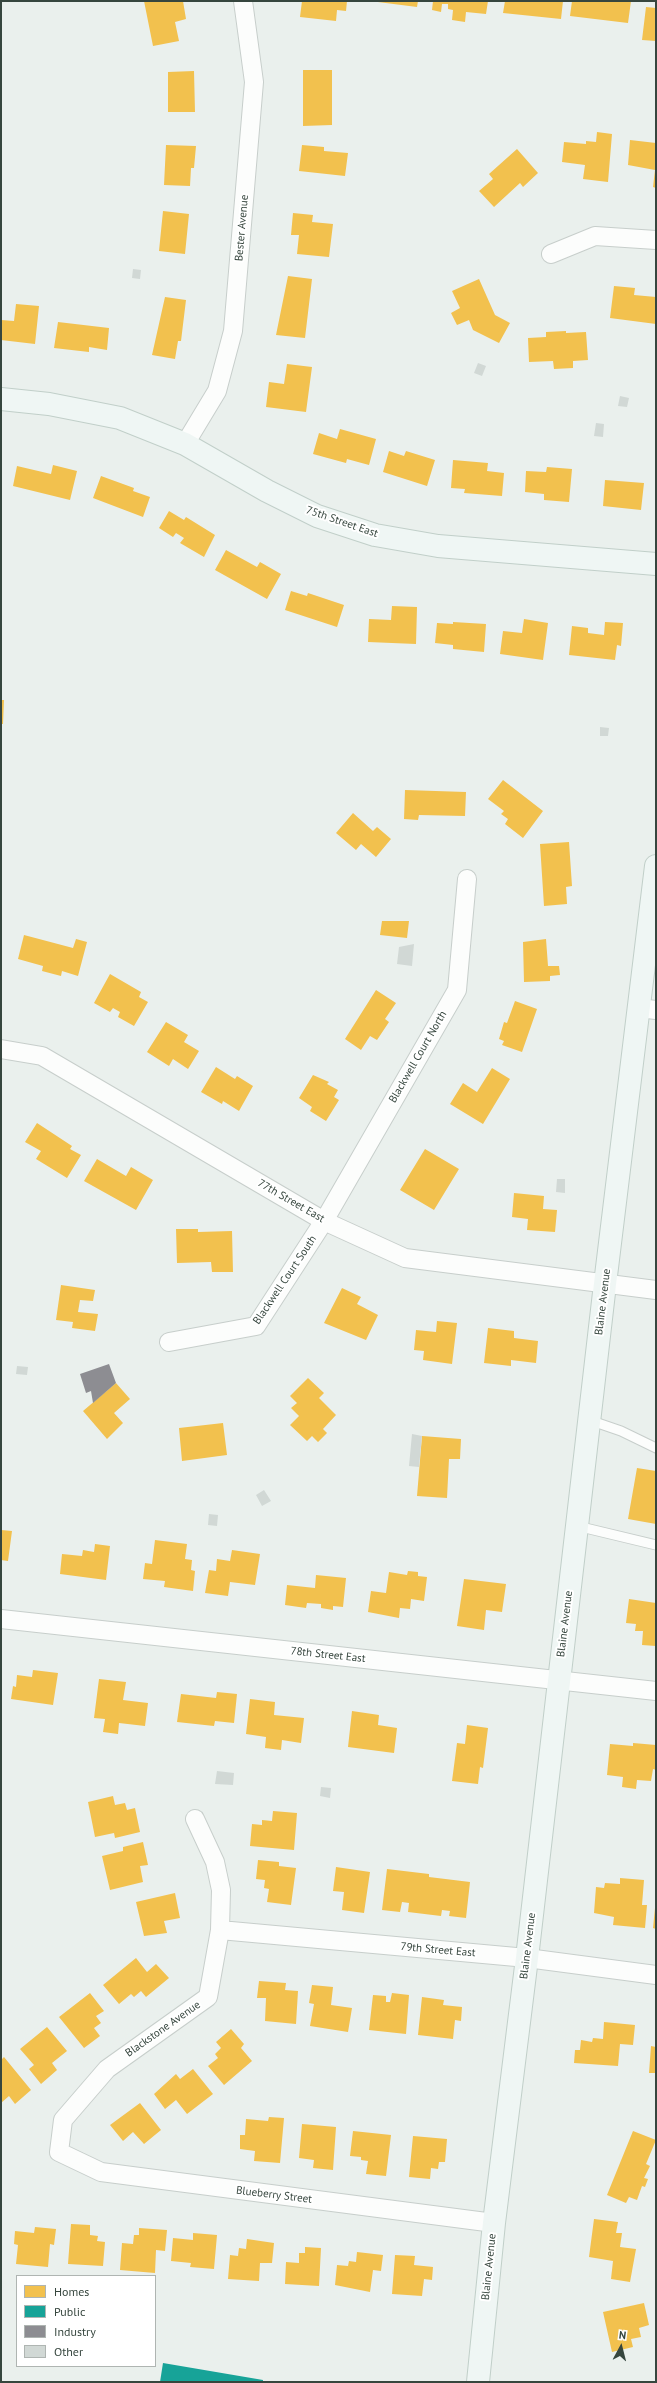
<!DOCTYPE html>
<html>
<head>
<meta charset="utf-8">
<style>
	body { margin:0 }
	#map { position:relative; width:657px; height:2383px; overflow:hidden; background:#eaf0ed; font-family:"PT Sans",sans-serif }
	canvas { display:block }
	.frame { position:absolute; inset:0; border:2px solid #36463e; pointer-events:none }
	.legend { position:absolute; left:16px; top:2275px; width:140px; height:92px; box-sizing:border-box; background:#fff; border:1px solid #afb5b2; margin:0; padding:5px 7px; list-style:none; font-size:12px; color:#36463e }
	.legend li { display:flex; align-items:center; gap:8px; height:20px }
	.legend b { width:20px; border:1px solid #afb5b2 }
	.north { position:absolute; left:601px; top:2327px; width:40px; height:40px; -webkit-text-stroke:3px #fff; paint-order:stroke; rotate:7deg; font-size:11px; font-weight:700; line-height:16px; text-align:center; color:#36463e }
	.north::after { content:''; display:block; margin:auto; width:14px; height:18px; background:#36463e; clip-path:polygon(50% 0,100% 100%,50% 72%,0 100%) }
</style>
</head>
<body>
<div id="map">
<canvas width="657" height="2383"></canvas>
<div class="frame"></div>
<ul class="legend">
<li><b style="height:11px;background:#f2c14e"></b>Homes</li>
<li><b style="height:11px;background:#17a398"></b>Public</li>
<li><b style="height:11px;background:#8d8d92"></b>Industry</li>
<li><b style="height:11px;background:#d1d8d5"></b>Other</li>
</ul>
<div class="north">N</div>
</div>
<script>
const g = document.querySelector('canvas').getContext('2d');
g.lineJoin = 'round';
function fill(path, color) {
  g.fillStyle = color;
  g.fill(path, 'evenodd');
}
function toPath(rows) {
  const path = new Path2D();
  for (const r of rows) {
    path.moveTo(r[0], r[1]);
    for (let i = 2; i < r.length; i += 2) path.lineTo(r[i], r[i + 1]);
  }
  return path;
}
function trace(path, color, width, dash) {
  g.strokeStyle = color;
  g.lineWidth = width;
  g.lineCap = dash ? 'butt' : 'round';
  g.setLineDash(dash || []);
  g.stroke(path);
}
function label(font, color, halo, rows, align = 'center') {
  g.font = font + ' "PT Sans",sans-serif';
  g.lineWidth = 4;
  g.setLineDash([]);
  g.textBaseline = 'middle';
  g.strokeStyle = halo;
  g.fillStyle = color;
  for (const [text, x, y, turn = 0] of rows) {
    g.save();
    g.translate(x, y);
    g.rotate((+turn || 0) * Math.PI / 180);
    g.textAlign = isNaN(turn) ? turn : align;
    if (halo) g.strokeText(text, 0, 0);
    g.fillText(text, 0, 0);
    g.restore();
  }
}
const homes = toPath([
	[144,1,183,1,186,19,175,22,179,41,153,46],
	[302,1,347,1,346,11,337,10,336,21,300,17],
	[370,1,418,1,417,7],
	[433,1,488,1,486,14,466,12,465,22,452,20,453,10,448,9,448,4,442,4,441,12,432,10],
	[505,1,563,1,561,19,503,13],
	[572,1,631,1,628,23,570,16],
	[646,7,656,8,656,41,642,40],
	[303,70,332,70,332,125,303,126],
	[194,71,195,112,168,112,168,72],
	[597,132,612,134,608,182,583,179,585,165,562,162,564,142,586,144,586,141,596,142],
	[630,140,656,143,656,188,653,187,655,170,628,165],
	[166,145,196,146,194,168,191,168,190,186,164,185],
	[302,145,324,147,324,151,348,153,345,176,299,171],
	[517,149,538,173,523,187,520,183,494,207,479,191,493,179,489,174],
	[163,211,189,214,185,254,159,251],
	[293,213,313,215,312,222,333,224,329,257,297,254,299,235,291,235],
	[288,276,312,279,305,338,276,335],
	[479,279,495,315,510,323,499,343,473,330,469,320,457,325,451,313,460,308,452,291],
	[614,286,635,288,634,295,656,297,656,324,610,318],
	[165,297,186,300,181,341,178,341,175,359,152,355],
	[16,304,39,306,35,344,1,340,1,320,14,321],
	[58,322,109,328,107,350,89,347,89,352,54,348],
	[566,331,566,333,586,332,588,360,573,361,573,368,554,369,553,361,529,362,528,338,546,337,546,332],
	[287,364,312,367,306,412,266,407,269,382,284,384],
	[340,429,376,439,369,465,347,459,346,463,313,454,319,433,337,439],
	[389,451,404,456,406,451,435,460,427,486,383,472],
	[453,460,488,463,487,471,504,473,502,496,464,493,465,489,451,488],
	[53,465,77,471,70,500,13,486,17,466,51,474],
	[547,467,572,469,569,502,544,500,544,494,525,492,526,471,546,472],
	[101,476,134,488,133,491,150,497,143,517,93,498],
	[605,480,644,483,641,510,603,506],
	[169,511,184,520,186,517,215,535,204,557,180,543,184,538,176,533,173,537,159,528],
	[226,550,257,567,260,562,281,574,267,599,215,570],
	[291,591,307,596,308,593,344,605,337,627,285,610],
	[392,606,417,607,416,644,368,642,369,619,391,620],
	[524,619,548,623,543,660,500,654,503,631,522,633],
	[453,622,486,624,484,652,453,649,453,645,435,643,437,623,453,624],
	[605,622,623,623,621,646,617,645,615,660,569,655,572,626,588,628,588,633,604,635],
	[1,700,4,700,3,724,1,724],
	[503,780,543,811,523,838,505,824,508,819,501,814,504,811,488,799],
	[405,790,466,792,465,816,419,815,418,820,404,819],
	[353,813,373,831,377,827,391,839,376,857,361,844,356,850,336,833],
	[569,842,572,886,566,887,567,904,544,906,540,844],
	[382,921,409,921,407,938,380,935],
	[24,935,73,948,76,939,87,942,78,976,62,971,61,976,42,971,43,966,18,959],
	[546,939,548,966,559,966,560,975,550,976,550,981,524,982,523,942],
	[110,974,141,992,139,997,148,1002,134,1026,118,1017,120,1012,113,1008,110,1012,94,1003],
	[376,990,396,1003,385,1019,389,1022,377,1040,370,1036,361,1050,345,1039],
	[515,1001,537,1009,522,1052,502,1045,504,1041,499,1039,504,1022,507,1023],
	[166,1022,188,1035,184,1042,199,1051,188,1069,173,1059,169,1066,147,1052],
	[216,1067,235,1079,237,1076,253,1086,239,1111,223,1101,222,1104,201,1092],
	[492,1068,510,1079,483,1124,450,1104,463,1083,477,1092],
	[313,1075,329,1082,327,1084,338,1090,334,1097,339,1100,326,1121,310,1111,312,1107,299,1098],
	[37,1123,72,1146,70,1149,81,1155,67,1178,36,1159,41,1151,25,1142],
	[425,1149,459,1169,434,1210,400,1190],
	[97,1159,126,1176,131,1167,153,1180,136,1210,84,1181],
	[514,1193,544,1196,543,1209,557,1210,555,1232,527,1230,528,1219,512,1217],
	[176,1229,198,1229,198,1232,232,1231,233,1272,212,1272,211,1262,177,1263],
	[61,1285,95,1290,93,1301,80,1300,78,1312,98,1314,95,1331,72,1328,73,1322,56,1320],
	[342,1288,361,1297,357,1304,378,1315,366,1340,324,1323],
	[437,1321,457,1323,452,1364,423,1360,424,1351,414,1350,416,1330,436,1332],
	[488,1328,514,1331,514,1338,538,1341,536,1363,511,1360,511,1366,484,1363],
	[308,1378,324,1393,319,1398,336,1415,323,1429,327,1433,318,1442,312,1436,307,1441,290,1425,299,1416,291,1408,297,1403,290,1396],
	[116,1383,130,1399,114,1413,123,1423,107,1439,83,1411],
	[223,1423,227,1455,182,1461,179,1428],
	[422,1436,461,1439,460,1459,449,1459,447,1498,417,1496],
	[637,1468,656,1471,656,1524,628,1519],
	[1,1530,12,1531,8,1561,1,1560],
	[155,1540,187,1544,185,1559,192,1560,191,1570,195,1571,193,1591,164,1587,165,1581,143,1579,145,1563,152,1564],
	[95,1544,110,1546,106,1580,60,1574,62,1554,82,1556,83,1550,94,1552],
	[232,1550,260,1554,255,1585,230,1582,228,1596,205,1593,209,1570,216,1571,217,1559,230,1561],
	[408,1571,418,1572,418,1576,427,1577,424,1601,411,1599,410,1609,400,1608,399,1618,368,1612,371,1591,386,1593,389,1572,407,1575],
	[316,1575,346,1578,343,1607,333,1606,333,1610,321,1608,321,1604,307,1603,306,1608,285,1605,287,1585,315,1588],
	[464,1579,506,1584,502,1612,486,1610,484,1630,457,1626],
	[629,1599,656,1603,656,1646,642,1645,643,1631,635,1631,636,1624,626,1623],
	[33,1670,58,1673,53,1705,11,1699,13,1686,16,1687,17,1675,32,1677],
	[99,1679,126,1682,123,1700,148,1703,145,1726,119,1723,118,1734,103,1732,105,1719,94,1718],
	[217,1692,237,1694,234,1723,215,1721,214,1726,177,1722,181,1694,216,1698],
	[250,1699,275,1702,274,1715,304,1718,301,1743,282,1740,281,1750,265,1748,266,1737,246,1734],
	[352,1711,379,1715,378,1725,397,1728,394,1753,348,1747],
	[467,1725,488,1728,483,1768,480,1767,478,1784,452,1781,457,1743,465,1744],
	[633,1743,656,1745,656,1770,653,1769,651,1781,637,1780,636,1789,622,1787,623,1777,607,1775,610,1744,633,1746],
	[113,1796,115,1805,125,1803,127,1810,135,1808,140,1832,115,1838,114,1833,95,1837,88,1802],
	[273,1811,297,1813,294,1850,250,1846,252,1824,262,1825,262,1820,272,1821],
	[143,1842,148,1865,140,1866,143,1882,110,1890,102,1856,123,1851,123,1847],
	[258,1860,279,1862,279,1866,296,1868,291,1905,267,1902,269,1889,264,1888,265,1880,256,1879],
	[336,1867,370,1872,364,1913,342,1910,344,1892,333,1891],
	[387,1869,429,1874,429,1877,470,1882,466,1918,449,1916,450,1911,442,1910,441,1916,408,1912,409,1903,402,1902,400,1912,382,1910],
	[620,1878,644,1880,642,1905,647,1905,645,1928,613,1925,614,1917,594,1913,596,1887,604,1888,605,1883,620,1884],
	[175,1893,180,1918,164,1921,167,1933,144,1936,136,1902],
	[655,1908,656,1908,656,1929,653,1928],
	[136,1958,147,1972,156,1964,169,1978,146,1997,141,1991,134,1997,131,1994,119,2004,103,1985],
	[259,1981,286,1983,285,1990,298,1991,296,2024,265,2021,266,1998,257,1998],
	[312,1985,333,1987,331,2005,352,2008,348,2032,310,2026,314,2004,309,2003],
	[90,1993,104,2011,96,2016,101,2023,94,2028,100,2036,84,2048,59,2017],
	[392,1993,409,1995,406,2034,369,2030,373,1995,386,1996,386,2002,390,2002],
	[422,1997,444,2000,443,2005,462,2007,461,2021,455,2020,453,2039,418,2035],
	[604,2022,635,2025,633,2045,620,2044,618,2066,574,2063,575,2050,580,2050,581,2040,592,2042,593,2038,603,2039],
	[47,2027,67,2051,52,2063,57,2070,41,2084,29,2069,34,2065,20,2049],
	[231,2029,244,2044,241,2048,252,2061,224,2085,208,2066,218,2058,215,2054,221,2048,216,2042],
	[651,2046,656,2047,656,2073,649,2073],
	[4,2057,31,2090,15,2104,9,2096,1,2103,1,2060],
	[193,2069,213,2094,187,2114,176,2100,165,2109,154,2094,176,2074,180,2079],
	[140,2103,161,2130,144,2144,133,2132,123,2141,110,2125],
	[269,2117,284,2118,280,2163,254,2161,255,2151,240,2149,240,2135,245,2135,246,2119,268,2121],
	[302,2124,336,2127,333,2170,313,2168,314,2160,299,2158],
	[353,2131,391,2135,386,2176,366,2174,368,2161,361,2160,361,2157,350,2156],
	[633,2131,656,2140,646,2164,650,2166,644,2178,648,2179,645,2187,642,2186,637,2200,629,2197,626,2203,607,2195],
	[413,2136,447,2139,445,2162,439,2162,438,2169,431,2168,430,2179,409,2177],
	[594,2219,618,2222,616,2233,622,2233,620,2247,636,2249,630,2282,611,2279,613,2261,589,2257],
	[71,2224,90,2225,90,2235,98,2236,97,2241,105,2242,103,2266,68,2264],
	[35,2227,56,2229,54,2245,50,2244,48,2267,16,2264,18,2245,14,2244,15,2231,34,2233],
	[139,2228,167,2230,165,2251,156,2250,155,2273,120,2270,122,2243,133,2244,134,2235,139,2235],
	[193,2233,217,2235,214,2269,190,2267,191,2263,171,2261,173,2238,193,2240],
	[247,2239,274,2243,272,2263,260,2263,259,2281,228,2279,230,2255,238,2256,239,2248,246,2249],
	[305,2247,321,2248,319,2286,285,2284,286,2262,299,2263,299,2253,305,2253],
	[357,2252,383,2255,381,2271,373,2270,370,2292,335,2285,337,2265,348,2266,349,2261,356,2262],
	[395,2255,415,2256,414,2265,433,2267,432,2280,424,2279,422,2296,392,2294],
	[644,2303,649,2325,639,2328,641,2337,631,2339,633,2347,612,2352,603,2312]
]);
const public = toPath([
	[163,2363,263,2380,263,2382,160,2382]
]);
const industry = toPath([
	[109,1364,116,1383,93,1403,91,1391,86,1393,80,1374]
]);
const building = toPath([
	[133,269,141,270,140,279,132,278],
	[478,363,486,366,482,376,474,373],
	[620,396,629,398,627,407,618,406],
	[596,423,604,424,603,437,594,436],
	[600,727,609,728,608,736,600,736],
	[414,944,412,966,397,964,399,947],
	[557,1179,565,1179,565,1193,556,1192],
	[17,1366,28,1367,27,1375,16,1374],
	[412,1434,422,1436,419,1467,409,1466],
	[264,1490,271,1501,262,1506,256,1495],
	[209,1514,218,1515,217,1526,208,1525],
	[217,1771,234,1773,233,1785,215,1784],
	[321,1787,331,1788,330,1798,320,1796]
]);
const lane = toPath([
	[589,1420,621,1431,656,1448],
	[577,1526,656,1545]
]);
const street = toPath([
	[551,254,595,236,656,240],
	[185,444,217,391,233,331,254,82,243,1],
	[639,1008,656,1010],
	[1,1049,42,1056,324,1221,405,1258,656,1290],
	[169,1342,256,1326,324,1221,457,990,467,879],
	[1,1619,656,1691],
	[195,1819,215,1862,221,1890,220,1930,208,1997,107,2069,63,2120,59,2152,101,2172,494,2223],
	[220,1930,527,1958,656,1975]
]);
const secondary = toPath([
	[1,399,49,404,120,418,185,444,267,491,317,516,375,535,438,546,656,564],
	[478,2382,494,2223,527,1958,605,1284,656,866]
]);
const streetNames = [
	["Bester Avenue",242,228,-85],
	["75th Street East",342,522,19],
	["Blackwell Court North",418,1057,-60],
	["77th Street East",291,1201,30],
	["Blackwell Court South",285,1280,-56],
	["Blaine Avenue",603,1302,-83],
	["Blaine Avenue",565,1624,-83],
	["78th Street East",328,1655,6],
	["Blaine Avenue",528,1946,-83],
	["79th Street East",438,1950,5],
	["Blackstone Avenue",163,2029,-35],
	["Blueberry Street",274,2195,7],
	["Blaine Avenue",489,2267,-84]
];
fill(homes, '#f2c14e');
fill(public, '#17a398');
fill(industry, '#8d8d92');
fill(building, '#d1d8d5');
trace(lane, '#c7cecb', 11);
trace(street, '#c7cecb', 20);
trace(secondary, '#c1cfc9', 24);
trace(lane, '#fcfdfc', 9);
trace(street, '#fcfdfc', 18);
trace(secondary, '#eff6f4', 22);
label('11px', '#36463e', '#fff', streetNames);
</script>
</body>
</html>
